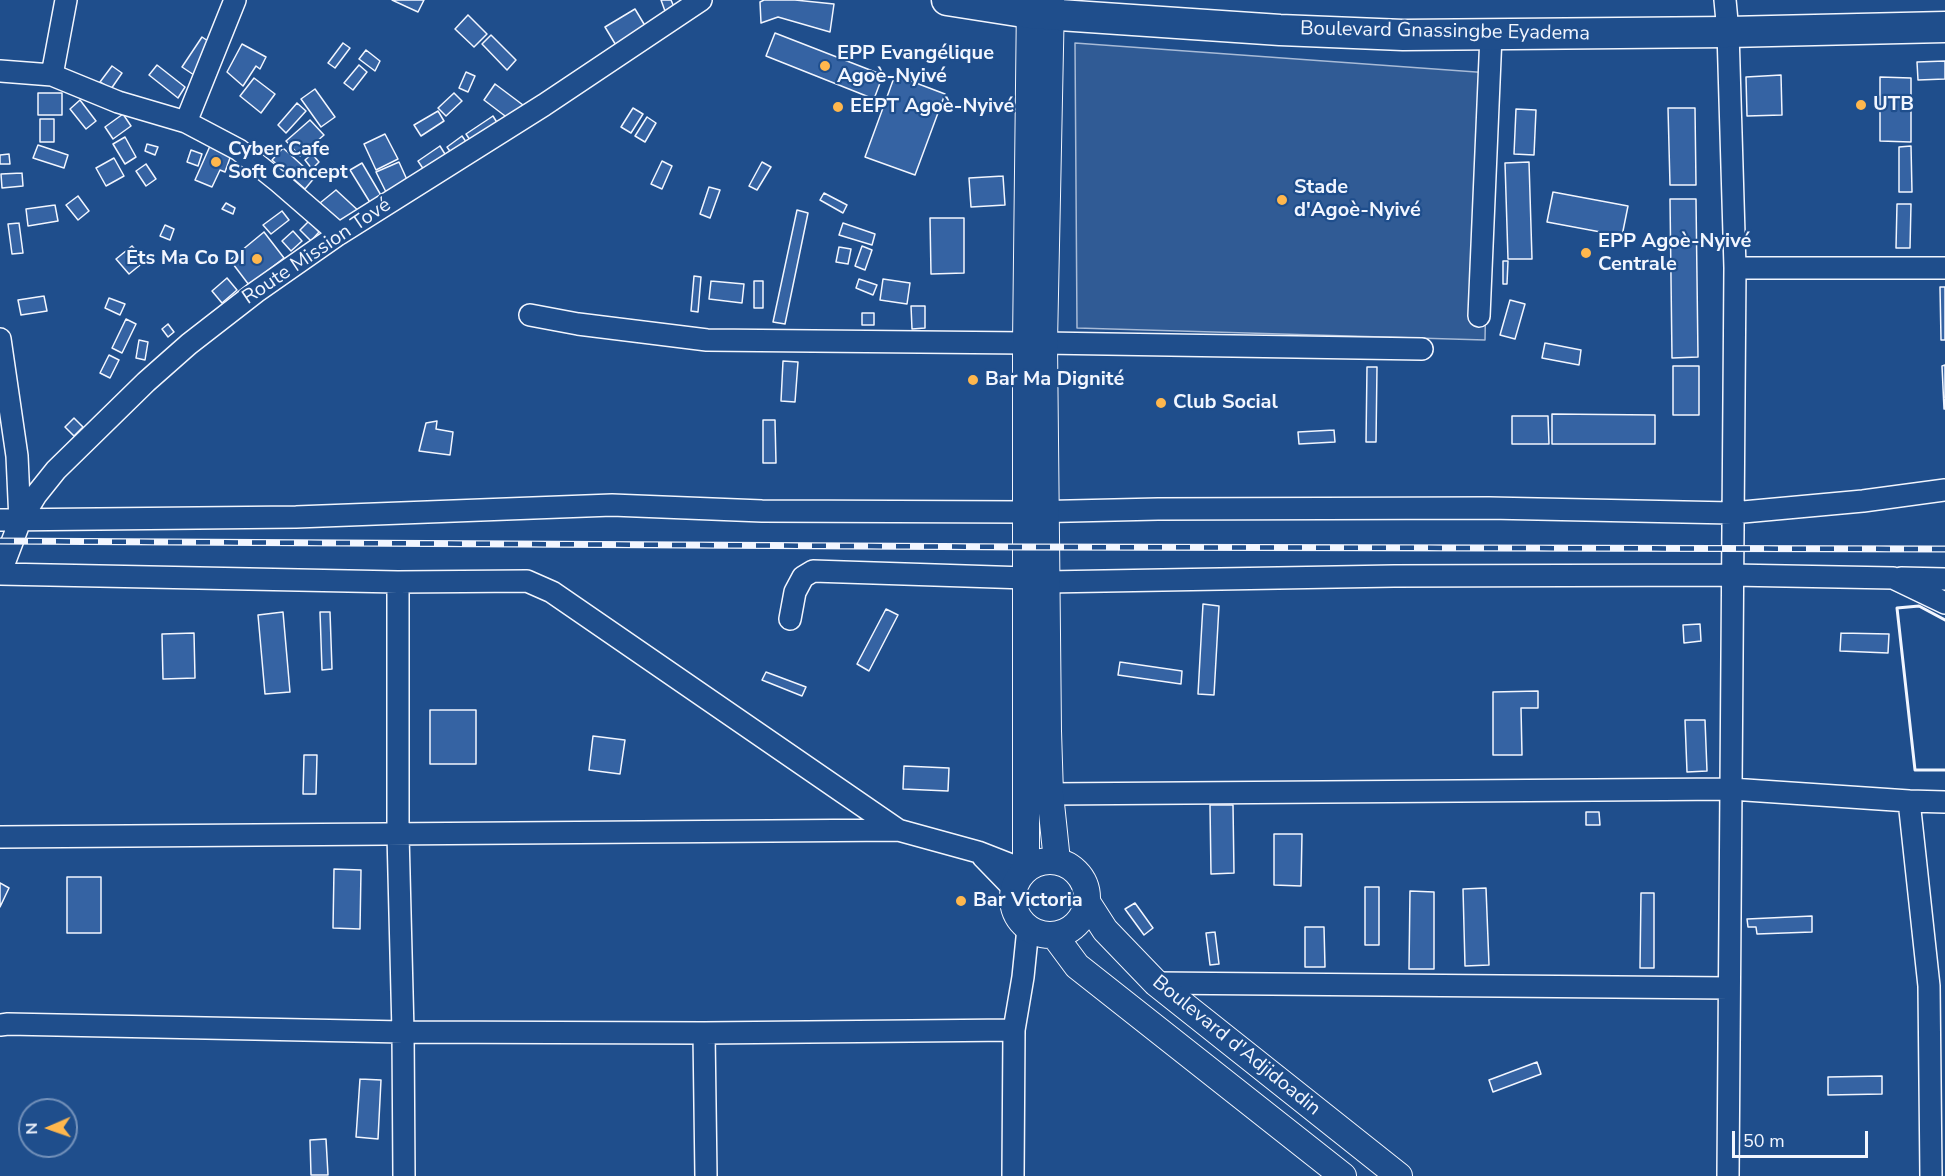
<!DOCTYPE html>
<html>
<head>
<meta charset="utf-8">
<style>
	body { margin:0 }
	#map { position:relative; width:1945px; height:1176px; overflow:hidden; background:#1f4e8c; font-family:"Nunito Sans",sans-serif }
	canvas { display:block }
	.north { position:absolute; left:18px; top:1098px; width:60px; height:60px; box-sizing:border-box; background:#1f4e8c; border:2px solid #7391ba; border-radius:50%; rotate:268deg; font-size:16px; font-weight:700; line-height:24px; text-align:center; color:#f2f6ff }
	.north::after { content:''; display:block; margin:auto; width:21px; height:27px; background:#ffb74d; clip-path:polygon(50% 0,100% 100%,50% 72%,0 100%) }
	.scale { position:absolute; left:1732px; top:1131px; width:136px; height:27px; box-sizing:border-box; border:3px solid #f2f6ff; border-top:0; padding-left:8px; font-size:18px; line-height:21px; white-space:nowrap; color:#f2f6ff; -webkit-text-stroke:4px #1f4e8c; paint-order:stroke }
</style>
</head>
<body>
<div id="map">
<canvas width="1945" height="1176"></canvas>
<div class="north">N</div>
<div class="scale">50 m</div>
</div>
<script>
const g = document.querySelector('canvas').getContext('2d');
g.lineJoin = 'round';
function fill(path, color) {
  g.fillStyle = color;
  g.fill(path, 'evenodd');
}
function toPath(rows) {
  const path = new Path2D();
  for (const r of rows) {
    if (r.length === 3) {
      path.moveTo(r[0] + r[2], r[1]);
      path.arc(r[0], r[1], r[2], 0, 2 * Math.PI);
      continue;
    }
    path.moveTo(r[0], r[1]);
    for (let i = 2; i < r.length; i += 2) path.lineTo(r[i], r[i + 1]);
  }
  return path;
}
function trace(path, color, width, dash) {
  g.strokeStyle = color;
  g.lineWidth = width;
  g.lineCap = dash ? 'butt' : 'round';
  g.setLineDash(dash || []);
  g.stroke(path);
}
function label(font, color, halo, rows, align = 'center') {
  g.font = font + ' "Nunito Sans",sans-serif';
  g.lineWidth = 4.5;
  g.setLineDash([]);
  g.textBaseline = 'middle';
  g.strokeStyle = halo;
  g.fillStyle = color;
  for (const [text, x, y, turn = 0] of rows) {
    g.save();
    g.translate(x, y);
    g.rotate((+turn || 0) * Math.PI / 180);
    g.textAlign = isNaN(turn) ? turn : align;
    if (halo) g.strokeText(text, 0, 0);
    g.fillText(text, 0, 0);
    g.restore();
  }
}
const built = toPath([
	[1075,43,1490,73,1485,340,1077,328,1075,43]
]);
const building = toPath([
	[392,0,424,0,418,12,392,0],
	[661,0,671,0,674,7,665,11,661,0],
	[764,0,795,0,834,4,830,32,778,17,761,23,760,2,764,0],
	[635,9,647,29,617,47,605,27,635,9],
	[468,15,487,34,474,47,455,29,468,15],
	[775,33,883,75,874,99,766,56,775,33],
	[491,35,516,60,507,70,482,44,491,35],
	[202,37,214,45,194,75,182,67,202,37],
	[343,43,350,48,335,68,328,63,343,43],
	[242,44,266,57,260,69,256,66,243,86,227,72,242,44],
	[366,50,380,61,375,71,359,59,366,50],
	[1945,61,1945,79,1918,80,1917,62,1945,61],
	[157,65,185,87,178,98,149,75,157,65],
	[359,65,367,72,353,90,344,83,359,65],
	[112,66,122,73,111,89,100,82,112,66],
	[466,72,475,76,468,92,459,88,466,72],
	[895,75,945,94,915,175,865,157,895,75],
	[1781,75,1782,115,1747,116,1746,77,1781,75],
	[1880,77,1911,78,1911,142,1880,141,1880,77],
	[254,78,275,94,261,113,240,96,254,78],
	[495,84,527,108,513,122,484,100,495,84],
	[315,89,335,117,321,127,301,99,315,89],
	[38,93,62,93,62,115,38,115,38,93],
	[454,93,462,101,446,116,438,108,454,93],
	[80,100,96,121,86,129,70,109,80,100],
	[297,103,306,111,286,133,278,125,297,103],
	[633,108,643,114,631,133,621,127,633,108],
	[1668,108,1695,108,1696,185,1670,185,1668,108],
	[1516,109,1536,110,1534,155,1514,154,1516,109],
	[438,111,444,121,421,136,414,125,438,111],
	[123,114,131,126,113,139,105,127,123,114],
	[493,116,501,129,474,146,466,134,493,116],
	[647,117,656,123,645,142,635,136,647,117],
	[40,119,54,119,54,142,40,142,40,119],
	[310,120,324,135,300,156,286,141,310,120],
	[385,134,398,159,376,170,364,144,385,134],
	[462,136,469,146,454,157,447,147,462,136],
	[125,137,136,157,125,164,113,144,125,137],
	[147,144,158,147,155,155,145,151,147,144],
	[38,145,68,155,64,168,33,158,38,145],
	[210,146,231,155,225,172,220,170,212,187,195,180,210,146],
	[440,146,448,159,426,173,418,161,440,146],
	[1911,146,1912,192,1899,192,1899,147,1911,146],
	[283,148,315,177,305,189,272,160,283,148],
	[191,150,202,154,198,166,187,162,191,150],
	[9,154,10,164,0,164,0,155,9,154],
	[312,154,319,162,312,169,305,160,312,154],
	[114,158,124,176,106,186,96,168,114,158],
	[662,161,672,166,662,189,651,184,662,161],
	[399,162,408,182,386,192,376,172,399,162],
	[762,162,771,167,757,190,749,186,762,162],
	[1529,162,1532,259,1508,259,1505,163,1529,162],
	[362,163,382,197,371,204,350,170,362,163],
	[146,164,156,179,146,186,136,171,146,164],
	[22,173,23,186,2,188,1,174,22,173],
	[1003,176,1005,205,971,207,969,178,1003,176],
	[709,187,720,190,710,218,700,214,709,187],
	[336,190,362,214,343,225,320,203,336,190],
	[1553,192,1628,206,1622,236,1547,222,1553,192],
	[824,193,847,205,843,213,820,200,824,193],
	[78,196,89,211,78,220,66,205,78,196],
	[1670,199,1696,199,1698,357,1672,358,1670,199],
	[226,203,235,208,233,214,222,209,226,203],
	[1897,204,1911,204,1910,248,1896,248,1897,204],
	[55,205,58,221,28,226,26,209,55,205],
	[797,210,808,213,785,324,773,322,797,210],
	[282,211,289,220,271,234,263,225,282,211],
	[930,218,964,218,964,273,931,274,930,218],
	[309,221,319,232,311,241,300,230,309,221],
	[19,223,23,253,12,254,8,224,19,223],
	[843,223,875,234,872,245,839,235,843,223],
	[165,225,174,229,170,240,160,236,165,225],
	[293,231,302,241,291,251,282,241,293,231],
	[264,232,284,258,249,285,230,260,264,232],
	[132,246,145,261,129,274,116,259,132,246],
	[862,246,872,250,865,270,855,266,862,246],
	[839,247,851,249,848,264,836,262,839,247],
	[1503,261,1508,261,1507,284,1503,284,1503,261],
	[694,276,701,277,698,312,691,311,694,276],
	[227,278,237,290,222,303,212,291,227,278],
	[859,279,877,285,873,295,856,288,859,279],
	[883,279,910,283,907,304,880,300,883,279],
	[711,281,744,284,742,303,709,299,711,281],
	[754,281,763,281,763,308,754,308,754,281],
	[1940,287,1945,287,1945,340,1941,340,1940,287],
	[44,296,47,311,21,315,18,300,44,296],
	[109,298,125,304,120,315,105,308,109,298],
	[1510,300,1525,304,1515,339,1500,335,1510,300],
	[911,306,925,306,925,328,912,329,911,306],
	[862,313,874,313,874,325,862,325,862,313],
	[126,319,136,324,122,353,112,348,126,319],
	[168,324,174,332,168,337,162,329,168,324],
	[139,340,148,342,145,360,136,358,139,340],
	[1545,343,1581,350,1579,365,1542,358,1545,343],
	[109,355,119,360,110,378,100,373,109,355],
	[783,361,798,362,795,402,781,401,783,361],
	[1945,365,1945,409,1944,409,1942,366,1945,365],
	[1673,366,1699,366,1699,415,1673,415,1673,366],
	[1367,367,1377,367,1376,442,1366,442,1367,367],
	[1552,414,1655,415,1655,444,1552,444,1552,414],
	[1512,416,1548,416,1549,444,1512,444,1512,416],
	[74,418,83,427,74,436,65,427,74,418],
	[763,420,775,420,776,463,763,463,763,420],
	[437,421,436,429,453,432,450,455,419,451,426,423,437,421],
	[1334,430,1335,442,1299,444,1298,432,1334,430],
	[1203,604,1219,606,1214,695,1198,694,1203,604],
	[886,609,898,615,869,671,857,664,886,609],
	[283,612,290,692,265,694,258,615,283,612],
	[320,612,330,612,332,669,322,670,320,612],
	[1700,624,1701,641,1684,643,1683,625,1700,624],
	[194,633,195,678,163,679,162,634,194,633],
	[1841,633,1889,634,1888,653,1840,651,1841,633],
	[1120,662,1182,671,1181,684,1118,675,1120,662],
	[766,672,806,687,802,696,762,680,766,672],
	[1538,691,1538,708,1521,708,1522,755,1493,755,1493,692,1538,691],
	[430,710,476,710,476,764,430,764,430,710],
	[1685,720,1705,720,1707,771,1687,772,1685,720],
	[593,736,625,740,620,774,589,770,593,736],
	[304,755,317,755,316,794,303,794,304,755],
	[904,766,949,768,948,791,903,789,904,766],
	[1210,805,1233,805,1234,873,1211,874,1210,805],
	[1586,812,1599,812,1600,825,1586,825,1586,812],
	[1274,834,1302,834,1301,886,1274,885,1274,834],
	[334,869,361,870,360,929,333,928,334,869],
	[67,877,101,877,101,933,67,933,67,877],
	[0,883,9,888,0,907,0,883],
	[1365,887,1379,887,1379,945,1365,945,1365,887],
	[1486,888,1489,965,1465,966,1463,889,1486,888],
	[1410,891,1434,892,1434,969,1409,969,1410,891],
	[1641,893,1654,893,1654,968,1640,968,1641,893],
	[1135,903,1153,928,1144,935,1125,909,1135,903],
	[1812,916,1812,932,1757,934,1756,927,1748,927,1747,919,1812,916],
	[1305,927,1324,927,1325,967,1305,967,1305,927],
	[1215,932,1219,964,1210,965,1206,933,1215,932],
	[1537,1062,1541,1074,1493,1092,1489,1080,1537,1062],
	[1882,1076,1882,1094,1828,1095,1828,1077,1882,1076],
	[360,1079,381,1080,378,1139,356,1137,360,1079],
	[326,1139,328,1175,311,1175,310,1140,326,1139]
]);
const minor = toPath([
	[1725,0,1728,32,1735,268,1728,1176],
	[0,71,52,75,118,102,186,122,239,150,279,182,339,234],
	[52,75,66,0],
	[186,122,235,0],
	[1735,268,1945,268],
	[530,315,578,324,707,340,1026,343],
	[1479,316,1491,35],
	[0,339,17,456,20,521],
	[1044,343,1422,349],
	[0,520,296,517,612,505,762,511,1027,512,1158,509,1489,508,1732,513,1863,501,1945,490],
	[0,574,398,582,527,581,552,592,898,830,978,852,1024,870],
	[0,574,20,521,36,495,56,470,146,382,189,344,256,292,339,234,544,105,701,0],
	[1901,578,1945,579],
	[398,582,398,834,403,1032,404,1176],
	[1047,582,1394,576,1732,575,1893,578,1945,603],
	[790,619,795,592,803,577,813,571,1026,578],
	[1050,794,1731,789,1909,801,1929,986,1931,1176],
	[1909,801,1945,802],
	[0,837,898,830],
	[983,857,1014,889],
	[1156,983,1729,988],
	[0,1025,8,1024,403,1032,704,1033,1014,1030],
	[704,1033,706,1176],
	[1013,1176,1014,1030,1023,977,1028,928]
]);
const major = toPath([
	[1051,0,1044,343,1048,731,1050,794,1057,861],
	[1050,898,37],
	[1026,869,1026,343,1030,0],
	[1087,902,1105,930,1156,983,1399,1176],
	[1054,935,1077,966,1343,1176]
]);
const highway = toPath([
	[947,0,1030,13,1280,30,1403,35,1728,32,1945,27]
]);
const rail = toPath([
	[0,541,1026,547,1945,549]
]);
const wall = toPath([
	[1945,620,1919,606,1897,608,1915,770,1945,770]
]);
const markers = [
	[825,66,6,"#ffb74d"],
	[1861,105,6,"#ffb74d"],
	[838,107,6,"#ffb74d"],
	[216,162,6,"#ffb74d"],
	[1282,200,6,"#ffb74d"],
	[1586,253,6,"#ffb74d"],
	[257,259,6,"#ffb74d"],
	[973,380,6,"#ffb74d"],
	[1161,403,6,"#ffb74d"],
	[961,901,6,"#ffb74d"]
];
const streetNames = [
	["Boulevard Gnassingbe Eyadema",1445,32,1],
	["Route Mission Tové",317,252,-34],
	["Boulevard d'Adjidoadin",1236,1046,39]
];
const poiNames = [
	["EPP Evangélique",837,54],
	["Agoè-Nyivé",837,77],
	["UTB",1873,105],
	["EEPT Agoè-Nyivé",850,107],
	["Cyber Cafe",228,150],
	["Soft Concept",228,173],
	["Stade",1294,188],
	["d'Agoè-Nyivé",1294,211],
	["EPP Agoè-Nyivé",1598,242],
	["Centrale",1598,265],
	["Ets Ma Co DI",245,259,"right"],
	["Bar Ma Dignité",985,380],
	["Club Social",1173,403],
	["Bar Victoria",973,901]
];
fill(built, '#305b95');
trace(built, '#a8bbd7', 1.5);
fill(building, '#3563a3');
trace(building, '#f2f6ff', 1.5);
trace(minor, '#f2f6ff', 24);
trace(major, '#f2f6ff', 28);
trace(highway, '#f2f6ff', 33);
trace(minor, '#1f4e8c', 21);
trace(major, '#1f4e8c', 26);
trace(highway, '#1f4e8c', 30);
trace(rail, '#f2f6ff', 7);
trace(rail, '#1f4e8c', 4.5, [14]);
trace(wall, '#f2f6ff', 3);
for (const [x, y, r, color] of markers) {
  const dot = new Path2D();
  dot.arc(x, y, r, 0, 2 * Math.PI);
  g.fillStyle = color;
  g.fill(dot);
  trace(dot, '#1f4e8c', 2);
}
label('20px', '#f2f6ff', '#1f4e8c', streetNames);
label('bold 20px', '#f2f6ff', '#1f4e8c', poiNames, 'left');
</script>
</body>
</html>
